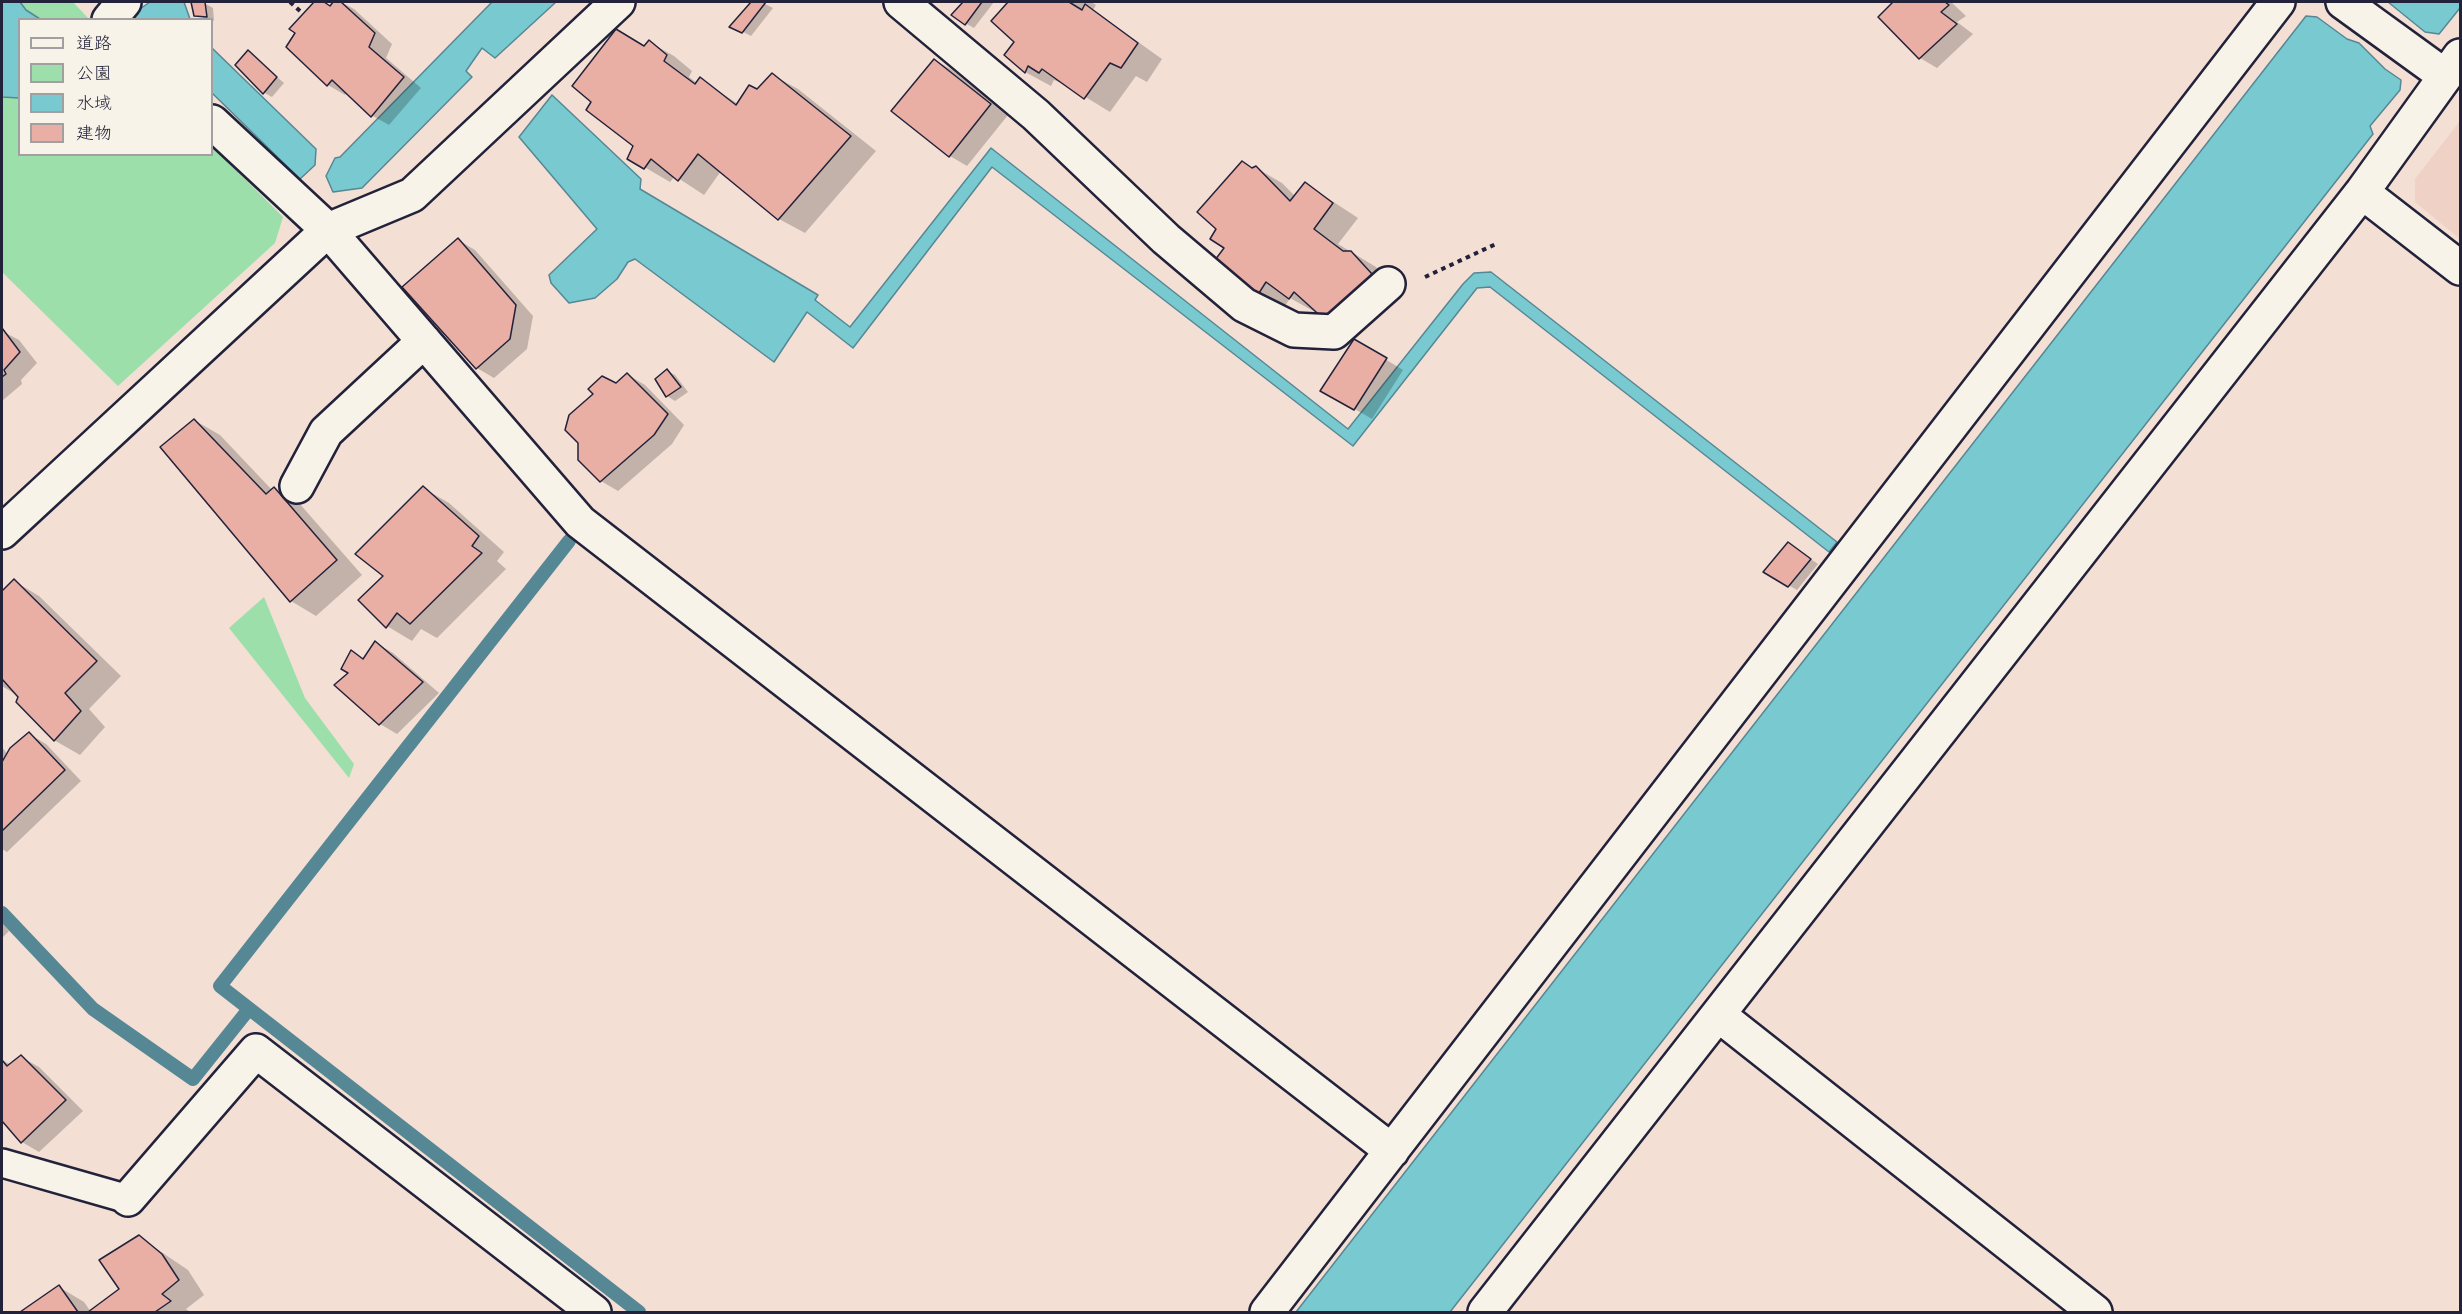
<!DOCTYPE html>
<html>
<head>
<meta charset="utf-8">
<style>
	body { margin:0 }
	#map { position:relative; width:2462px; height:1314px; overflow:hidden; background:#f3dfd4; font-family:Dekko,"Klee One",sans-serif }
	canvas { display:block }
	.frame { position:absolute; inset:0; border:3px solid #22223b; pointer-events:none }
	.legend { position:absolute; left:18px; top:18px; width:195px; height:138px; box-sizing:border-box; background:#f7f3e8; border:2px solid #a29fa3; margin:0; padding:8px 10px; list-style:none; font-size:18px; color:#22223b }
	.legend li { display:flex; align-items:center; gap:12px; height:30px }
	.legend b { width:30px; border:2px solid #a29fa3 }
</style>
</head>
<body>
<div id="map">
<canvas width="2462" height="1314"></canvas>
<div class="frame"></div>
<ul class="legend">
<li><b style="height:8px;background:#f7f3e8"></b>道路</li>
<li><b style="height:16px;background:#9ddfaa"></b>公園</li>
<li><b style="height:16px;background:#78cad0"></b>水域</li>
<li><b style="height:16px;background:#e9afa5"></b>建物</li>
</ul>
</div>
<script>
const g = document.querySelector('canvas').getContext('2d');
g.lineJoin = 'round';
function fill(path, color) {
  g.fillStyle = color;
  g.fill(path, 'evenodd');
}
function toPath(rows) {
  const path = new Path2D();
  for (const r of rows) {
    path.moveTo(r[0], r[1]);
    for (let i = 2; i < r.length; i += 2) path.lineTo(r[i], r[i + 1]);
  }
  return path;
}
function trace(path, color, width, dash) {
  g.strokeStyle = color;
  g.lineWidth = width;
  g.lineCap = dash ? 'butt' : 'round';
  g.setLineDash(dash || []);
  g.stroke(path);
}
const built = toPath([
	[2460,121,2460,239,2415,202,2415,179]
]);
const green = toPath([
	[2,2,73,2,89,19,20,20,20,154,212,154,212,146,283,217,275,243,118,386,2,272],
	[264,597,305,698,354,764,349,778,229,628]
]);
const water = toPath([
	[2,2,20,2,26,10,40,19,20,20,19,98,2,97,2,2],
	[150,2,184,2,190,19,135,19,131,15,150,2],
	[492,2,556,2,495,58,482,48,466,71,472,77,362,188,333,192,326,176,335,158,340,157,492,2],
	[2388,2,2460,2,2460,8,2439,34,2425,32,2388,2],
	[2306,16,2317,17,2347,39,2359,43,2385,69,2401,80,2400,90,2370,126,2373,134,1450,1312,1296,1312,2306,16],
	[212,48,316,149,315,165,300,179,212,93,212,48],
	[552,95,641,179,640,189,818,295,815,300,850,327,991,148,1348,429,1463,284,1474,273,1491,272,1837,542,1829,552,1490,287,1477,288,1353,446,992,167,853,348,807,312,774,362,635,259,628,262,617,279,595,298,569,303,551,283,549,275,597,229,519,137,552,95]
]);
const shadow = toPath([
	[316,2,324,2,332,6,335,2,341,2,354,9,392,44,386,58,421,88,389,125,371,115,347,92,345,95,328,85,288,47,297,32,291,29],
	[753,2,761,2,773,8,751,36,732,26],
	[962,2,994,2,974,28,965,23],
	[1010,2,1091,2,1096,5,1093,10,1162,59,1147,82,1136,76,1110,112,1066,85,1054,80,1051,86,1025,72,1016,42,993,21],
	[1895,2,1951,2,1966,16,1957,22,1973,34,1937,68,1920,58,1880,17],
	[204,3,213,8,214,21,195,15],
	[649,42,674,56,692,71,689,77,697,83,700,79,738,104,757,90,772,75,798,89,876,151,805,233,779,219,721,171,704,195,675,176,670,182,629,158,635,146,645,47],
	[248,52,284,83,272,97,263,92],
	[935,60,952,70,1008,115,967,166,950,156],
	[1256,168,1282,183,1296,197,1306,184,1358,218,1338,244,1376,267,1396,289,1315,312,1290,298,1285,306,1281,304,1276,312,1251,298,1226,247,1253,170],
	[458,240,475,250,533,316,527,349,494,378,477,368],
	[2,331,19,340,37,363,21,380,22,384,2,401],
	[1355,341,1403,370,1372,419,1322,390],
	[667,371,675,375,688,392,675,401,667,396,657,379],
	[628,375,645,385,684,425,672,444,618,491,601,481,596,394,616,385],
	[194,420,220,435,272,490,274,489,299,503,362,575,316,616,291,601],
	[423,488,449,503,504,552,497,561,506,569,437,638,421,629,412,641,387,626,385,576],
	[1789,544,1818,564,1797,590,1766,572],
	[14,581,39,596,121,676,89,709,105,727,80,755,54,740,20,697,2,686,2,594],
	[376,643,393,653,439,693,397,734,380,724,352,652,364,660],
	[29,734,46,744,81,781,7,852,2,849,2,747,8,755],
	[2,923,9,931,2,938],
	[21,1057,39,1067,83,1111,39,1152,22,1142,2,1119,2,1060,11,1065],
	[139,1237,188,1270,204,1295,186,1309,190,1312,22,1312,59,1287,84,1302,91,1312,121,1289]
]);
const stream = toPath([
	[569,541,220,986,639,1312],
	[2,913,93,1009,193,1079,249,1009]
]);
const building = toPath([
	[191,2,205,2,207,17,194,16,191,2],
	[314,2,324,2,330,6,333,2,341,2,375,33,369,47,404,77,371,117,332,80,327,86,286,47,295,33,289,29,314,2],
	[751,2,766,2,742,33,729,27,751,2],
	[963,2,982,2,965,25,951,15,963,2],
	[1008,2,1069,2,1082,10,1085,4,1138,43,1121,68,1110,63,1084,99,1042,69,1039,73,1028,66,1025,73,1004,55,1014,42,991,21,1008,2],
	[1893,2,1945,2,1949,5,1941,12,1957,24,1919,59,1878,17,1893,2],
	[616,29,644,46,649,40,667,55,664,61,695,84,700,77,736,105,749,85,757,89,772,73,851,136,778,220,698,154,678,181,651,159,644,169,627,159,633,146,586,110,591,102,572,86,616,29],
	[248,50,277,77,263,94,235,65,248,50],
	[934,59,991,104,949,157,891,111,934,59],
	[1242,161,1252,168,1256,166,1290,201,1305,182,1333,203,1314,229,1343,251,1351,251,1372,274,1326,321,1294,292,1289,299,1266,282,1259,293,1255,291,1250,299,1212,264,1224,248,1210,239,1216,229,1197,212,1242,161],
	[458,238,516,305,510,339,476,369,402,287,458,238],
	[2,328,20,352,4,370,6,374,2,377,2,328],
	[1354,339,1387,358,1354,410,1320,391,1354,339],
	[667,369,681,387,666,397,655,379,667,369],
	[627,373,668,414,654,435,600,482,578,460,578,443,565,430,569,415,593,394,588,389,602,376,616,383,627,373],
	[194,419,266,494,274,487,337,560,290,602,160,447,194,419],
	[423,486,479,536,472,546,482,553,410,624,397,613,386,628,358,600,383,576,355,554,423,486],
	[1788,542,1811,559,1788,587,1763,572,1788,542],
	[14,579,97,661,65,693,81,711,54,741,16,702,18,697,2,679,2,591,14,579],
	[375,641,423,682,379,725,334,685,348,673,341,669,351,650,363,659,375,641],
	[29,732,65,770,2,831,2,762,10,748,29,732],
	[21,1055,66,1100,21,1143,2,1121,2,1060,7,1066,21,1055],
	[139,1235,162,1254,179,1280,162,1294,171,1301,155,1312,88,1312,119,1289,99,1260,139,1235],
	[59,1285,78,1312,20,1312,59,1285]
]);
const path = toPath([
	[290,2,301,12],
	[1425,277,1498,243]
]);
const service = toPath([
	[2,1163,128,1199]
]);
const minor = toPath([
	[901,2,1036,115,1166,239,1244,305,1294,330,1334,332,1388,284],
	[2343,2,2445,76],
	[109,20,124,2],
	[212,122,328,230,580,522,1392,1151],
	[2362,192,2460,268],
	[297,486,326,432,424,341],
	[2,532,328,230,412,195,618,2],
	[1720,1016,2095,1312],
	[128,1199,256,1051,594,1312],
	[1267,1312,2278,2],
	[1485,1312,2362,192,2460,56]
]);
fill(built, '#f0d1c6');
fill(green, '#9ddfaa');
fill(water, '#78cad0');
trace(water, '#568794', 1.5);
fill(shadow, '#0003');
trace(stream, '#568794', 14);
fill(building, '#e9afa5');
trace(building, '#22223b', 1.5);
trace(service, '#22223b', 32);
trace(minor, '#22223b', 38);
trace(path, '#22223b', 4, [4.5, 4.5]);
trace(service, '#f7f3e8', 27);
trace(minor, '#f7f3e8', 33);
</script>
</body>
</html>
